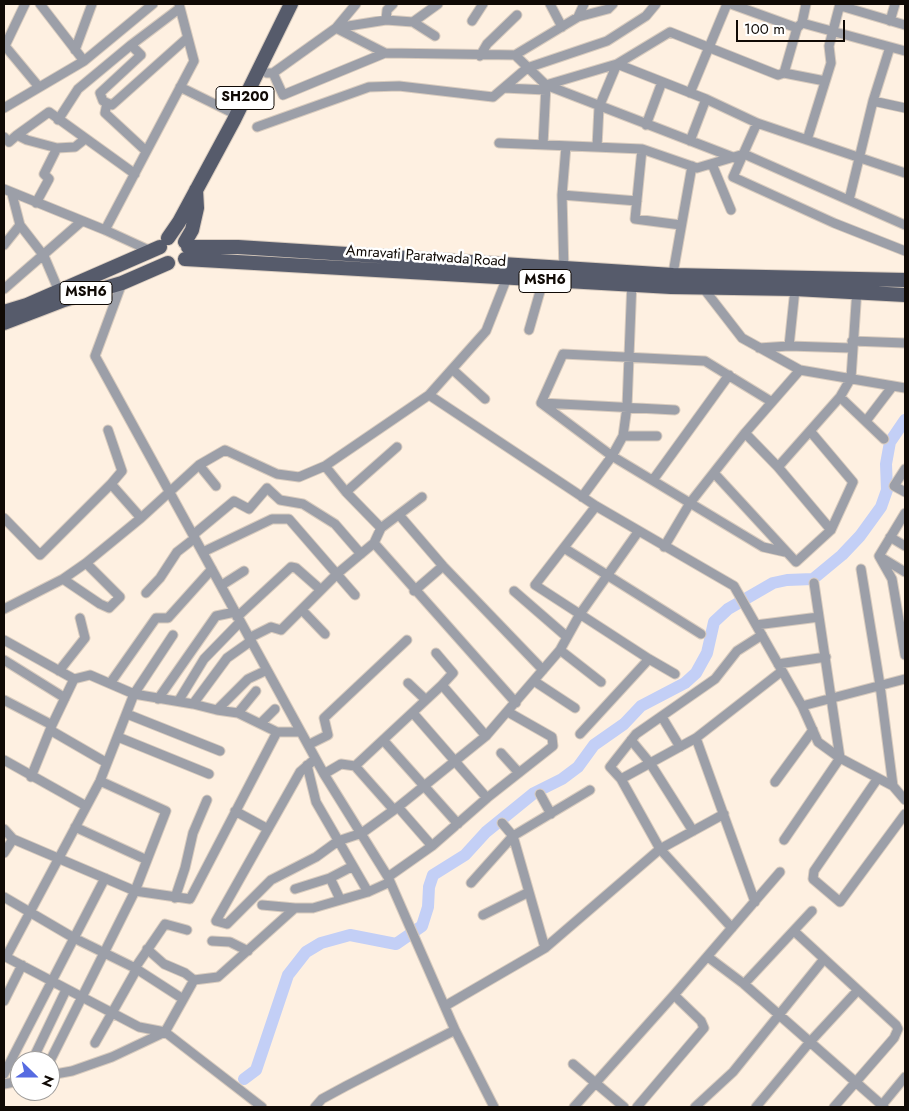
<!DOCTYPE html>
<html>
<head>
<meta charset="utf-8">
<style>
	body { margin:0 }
	#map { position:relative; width:909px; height:1111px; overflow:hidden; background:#fef0e1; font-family:Jost,sans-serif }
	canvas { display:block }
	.frame { position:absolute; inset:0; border:5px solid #100a05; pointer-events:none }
	.north { position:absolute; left:10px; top:1051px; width:50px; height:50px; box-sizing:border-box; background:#fff; border:1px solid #9f9d9b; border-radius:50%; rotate:112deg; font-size:14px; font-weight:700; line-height:20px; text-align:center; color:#100a05 }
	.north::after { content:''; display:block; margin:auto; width:18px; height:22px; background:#566be1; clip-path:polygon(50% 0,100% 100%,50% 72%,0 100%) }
	.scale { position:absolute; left:736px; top:20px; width:109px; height:22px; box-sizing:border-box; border:2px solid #100a05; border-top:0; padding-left:6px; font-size:15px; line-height:18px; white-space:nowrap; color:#100a05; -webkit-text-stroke:4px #fff; paint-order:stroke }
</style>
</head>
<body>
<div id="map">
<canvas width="909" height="1111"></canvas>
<div class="frame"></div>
<div class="north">N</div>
<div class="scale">100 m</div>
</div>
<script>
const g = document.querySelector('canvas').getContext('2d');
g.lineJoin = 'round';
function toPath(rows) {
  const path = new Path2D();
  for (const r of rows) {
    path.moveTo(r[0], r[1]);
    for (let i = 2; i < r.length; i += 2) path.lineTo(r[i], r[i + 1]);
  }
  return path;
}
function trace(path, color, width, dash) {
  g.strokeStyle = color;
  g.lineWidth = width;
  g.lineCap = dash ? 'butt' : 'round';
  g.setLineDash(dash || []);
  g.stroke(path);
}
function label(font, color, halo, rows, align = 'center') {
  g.font = font + ' Jost,sans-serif';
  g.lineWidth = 5;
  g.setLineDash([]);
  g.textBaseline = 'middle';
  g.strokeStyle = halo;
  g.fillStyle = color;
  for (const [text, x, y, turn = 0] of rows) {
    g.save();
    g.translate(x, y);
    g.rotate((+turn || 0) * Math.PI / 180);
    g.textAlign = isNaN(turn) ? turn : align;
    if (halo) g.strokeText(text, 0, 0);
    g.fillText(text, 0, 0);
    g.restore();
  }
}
const river = toPath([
	[244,1079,256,1070,288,975,306,952,321,943,350,935,396,944,422,926,428,907,429,887,433,875,465,855,486,832,534,793,562,779,578,767,594,745,624,724,641,706,685,683,696,673,707,653,714,622,728,609,773,583,787,580,813,579,842,555,860,536,881,507,887,490,886,464,890,442,905,420]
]);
const street = toPath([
	[40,4,84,61],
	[550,4,562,27],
	[731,4,797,28,802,23,905,51],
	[841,6,905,25],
	[578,17,584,4],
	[386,20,387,10,393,4],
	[472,21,483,4],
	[890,21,895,4],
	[413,22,435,36],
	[802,23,806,4],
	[336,28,385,53,515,55,578,17,608,9,613,4],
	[336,28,386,20,413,22,438,4],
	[131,45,141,55,100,93,103,101,112,105,186,39],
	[5,46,39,87],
	[4,48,25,4],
	[75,50,92,4],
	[515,55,546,85,735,158],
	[480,56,487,44,517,15],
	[267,73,273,73,336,28,356,4],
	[273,73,283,95,385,53],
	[784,73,797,28],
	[546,85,617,64,670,32,778,75,784,73,825,81],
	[180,87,237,115],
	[504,88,546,90],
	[690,93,727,4],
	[873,101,905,108],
	[107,103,105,113,146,151],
	[4,108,84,61,153,4],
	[58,120,78,89,131,45,180,8],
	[757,123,733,177,834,223,905,251],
	[646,125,662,82],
	[257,127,369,87,399,86,493,97,527,68,607,41,646,16,656,4],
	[17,135,49,112,135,174],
	[4,137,9,142,17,135,27,140,57,148,75,147,85,139],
	[807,140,831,63,829,46,840,4],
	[690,141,706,99],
	[499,143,642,149,697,168,744,154,905,225],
	[543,145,546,85],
	[597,147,599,107,617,64,706,99,757,123,905,173],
	[642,149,635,219,681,225],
	[712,164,731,210],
	[4,189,105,230,153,252],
	[12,194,20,225,44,256,61,296],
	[562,195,637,201],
	[849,200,873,101,890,47],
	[36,203,49,179,44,174,57,148],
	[105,230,194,61,179,4],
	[4,245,20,225],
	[564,272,562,195,566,146],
	[672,279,692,166],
	[122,283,95,356,324,774,388,877,455,1030,494,1107],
	[4,289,82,221],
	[704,289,742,338,800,370,905,388],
	[529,330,543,281],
	[852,341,905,343],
	[789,346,851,348],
	[759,348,789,346,795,289],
	[452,369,485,399],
	[429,395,596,506,734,586,802,706,818,742,840,758,893,786,905,800],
	[840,397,884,439],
	[541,403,612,456,763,547,785,552],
	[541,403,563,354,705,361,772,402],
	[542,403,675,410],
	[866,421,892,387],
	[108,430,122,471,111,484,141,518],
	[745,433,778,467,831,530],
	[623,436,657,436],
	[199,465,216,486],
	[325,466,346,492,381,528],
	[778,467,840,397,851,378,857,289],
	[905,469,894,486,905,492],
	[714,473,796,562,831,530,853,482,810,431],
	[653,480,729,375],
	[346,492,397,447],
	[582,497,612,456,623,436,627,407,632,280],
	[596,506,535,585,649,659,675,674],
	[400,516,443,566,543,670],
	[4,518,40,555,111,484],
	[193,535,234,501,249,509,267,488,280,500,303,504,335,524,361,554],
	[890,537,905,546],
	[374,543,516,703],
	[664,547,690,503,745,433,800,370],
	[564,548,701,634],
	[203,552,272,519,289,519,355,595],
	[879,556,892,579,905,655],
	[879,556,905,513],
	[882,558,905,572],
	[861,569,880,685,893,786],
	[63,579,100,604,109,608,120,597,86,563],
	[222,585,244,571],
	[414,591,443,566],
	[514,591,567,637],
	[146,593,160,578,177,552,195,538],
	[4,609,63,579,86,563,141,518,199,465,225,450,277,474,299,477,325,466,429,395,486,331,508,275],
	[302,610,325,634],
	[237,617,291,567,296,568,321,590],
	[756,625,819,617],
	[249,638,271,627,281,630,338,573,374,543,381,528,422,497],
	[4,640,74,679,90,675,134,694,193,704,227,658,251,641],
	[560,650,601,682],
	[4,660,65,698],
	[778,664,826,657],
	[59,671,85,638,80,618],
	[534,681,575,708],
	[111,682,156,618,168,618,212,569],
	[408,683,426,700],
	[442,685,486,736],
	[158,699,216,616,235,612],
	[4,700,52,725],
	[179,700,204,659,240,622],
	[193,704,217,710,238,713,277,732,300,732],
	[802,706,905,679],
	[217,710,248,679,267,670],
	[238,713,256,691],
	[413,713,487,798],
	[127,714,220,751],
	[662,717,680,747],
	[261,723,275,709],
	[50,730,107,763],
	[580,734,649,659],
	[118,737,209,774],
	[696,738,755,902],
	[631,740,650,763,693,831],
	[384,741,458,824],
	[308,745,328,735,324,718,407,640],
	[501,753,519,773],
	[315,759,300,772,216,921,227,924,271,880,316,857,338,841,362,833,398,807,486,736,560,650,580,614,638,532],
	[4,760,86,806],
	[307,765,316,802,368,892],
	[355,766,394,810],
	[324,774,341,764,355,766,442,685,453,673,436,653],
	[31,777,52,725,74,679],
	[878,778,814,871,813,879,840,902,905,814],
	[621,779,696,738,782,671],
	[775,782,813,730],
	[540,794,551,814],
	[398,807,432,846],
	[235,811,268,829],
	[502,823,513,836,545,948],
	[75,827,147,860],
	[4,829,13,839],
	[784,840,840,758,814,583],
	[4,853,13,839,135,891,190,899,277,732],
	[388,877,432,846,487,798,553,746,552,737,508,712],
	[330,878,340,899],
	[471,883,513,836,590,790],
	[295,889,330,878,353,866],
	[4,897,74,938,135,968,183,999],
	[175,898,185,868,193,833,207,800],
	[262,905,295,908],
	[483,915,529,892],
	[732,928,660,849,621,779,610,767,636,734,715,679,737,651,762,635],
	[794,931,896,1025,898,1029,894,1038,834,1107],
	[212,941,230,942,248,951],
	[147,949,164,964,185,973,194,980],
	[4,956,139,1027,165,1032,262,1107],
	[6,957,100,781,134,694,173,635],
	[708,957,744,984,884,1107],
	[744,984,812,911],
	[4,1001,22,965],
	[445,1006,545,948,660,849,724,814],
	[95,1043,134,974,135,968,165,924,187,930],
	[32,1061,66,990],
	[50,1061,135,891,166,811,100,781],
	[573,1064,624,1107],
	[4,1074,105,878],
	[50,1075,72,1071,112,1057,165,1032,194,980,218,977,295,908,313,908,368,892,390,882],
	[4,1084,20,1081],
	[882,1105,905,1077],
	[315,1107,322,1099,346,1086,455,1030],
	[574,1107,674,995,780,872],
	[637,1107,704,1028,701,1021,674,995],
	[695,1107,733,1072,824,959],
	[756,1107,809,1043,858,990]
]);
const primary = toPath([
	[168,238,179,222,234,120,291,4],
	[185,242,192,230,197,208,196,190],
	[188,247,238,247,673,275,905,280],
	[185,259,671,287,795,289,905,295],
	[4,312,27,305,160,247],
	[4,323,64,300,122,283,168,263]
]);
const shields = [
	[245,98,58],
	[545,281,52],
	[86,293,52]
];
const shieldNames = [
	["SH200",245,98],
	["MSH6",545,281],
	["MSH6",86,293]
];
const streetNames = [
	["Amravati Paratwada Road",426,257,4]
];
trace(river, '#c3cff6', 12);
trace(street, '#d8cbbe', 11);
trace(primary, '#d8cbbe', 16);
trace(street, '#9c9fa8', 9);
trace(primary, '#565b6b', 14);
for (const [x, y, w] of shields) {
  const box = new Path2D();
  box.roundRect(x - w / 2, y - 11.5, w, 23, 4);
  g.fillStyle = '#fff';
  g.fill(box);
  trace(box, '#100a05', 1);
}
label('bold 14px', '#100a05', null, shieldNames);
label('15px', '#100a05', '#fff', streetNames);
</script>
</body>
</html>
